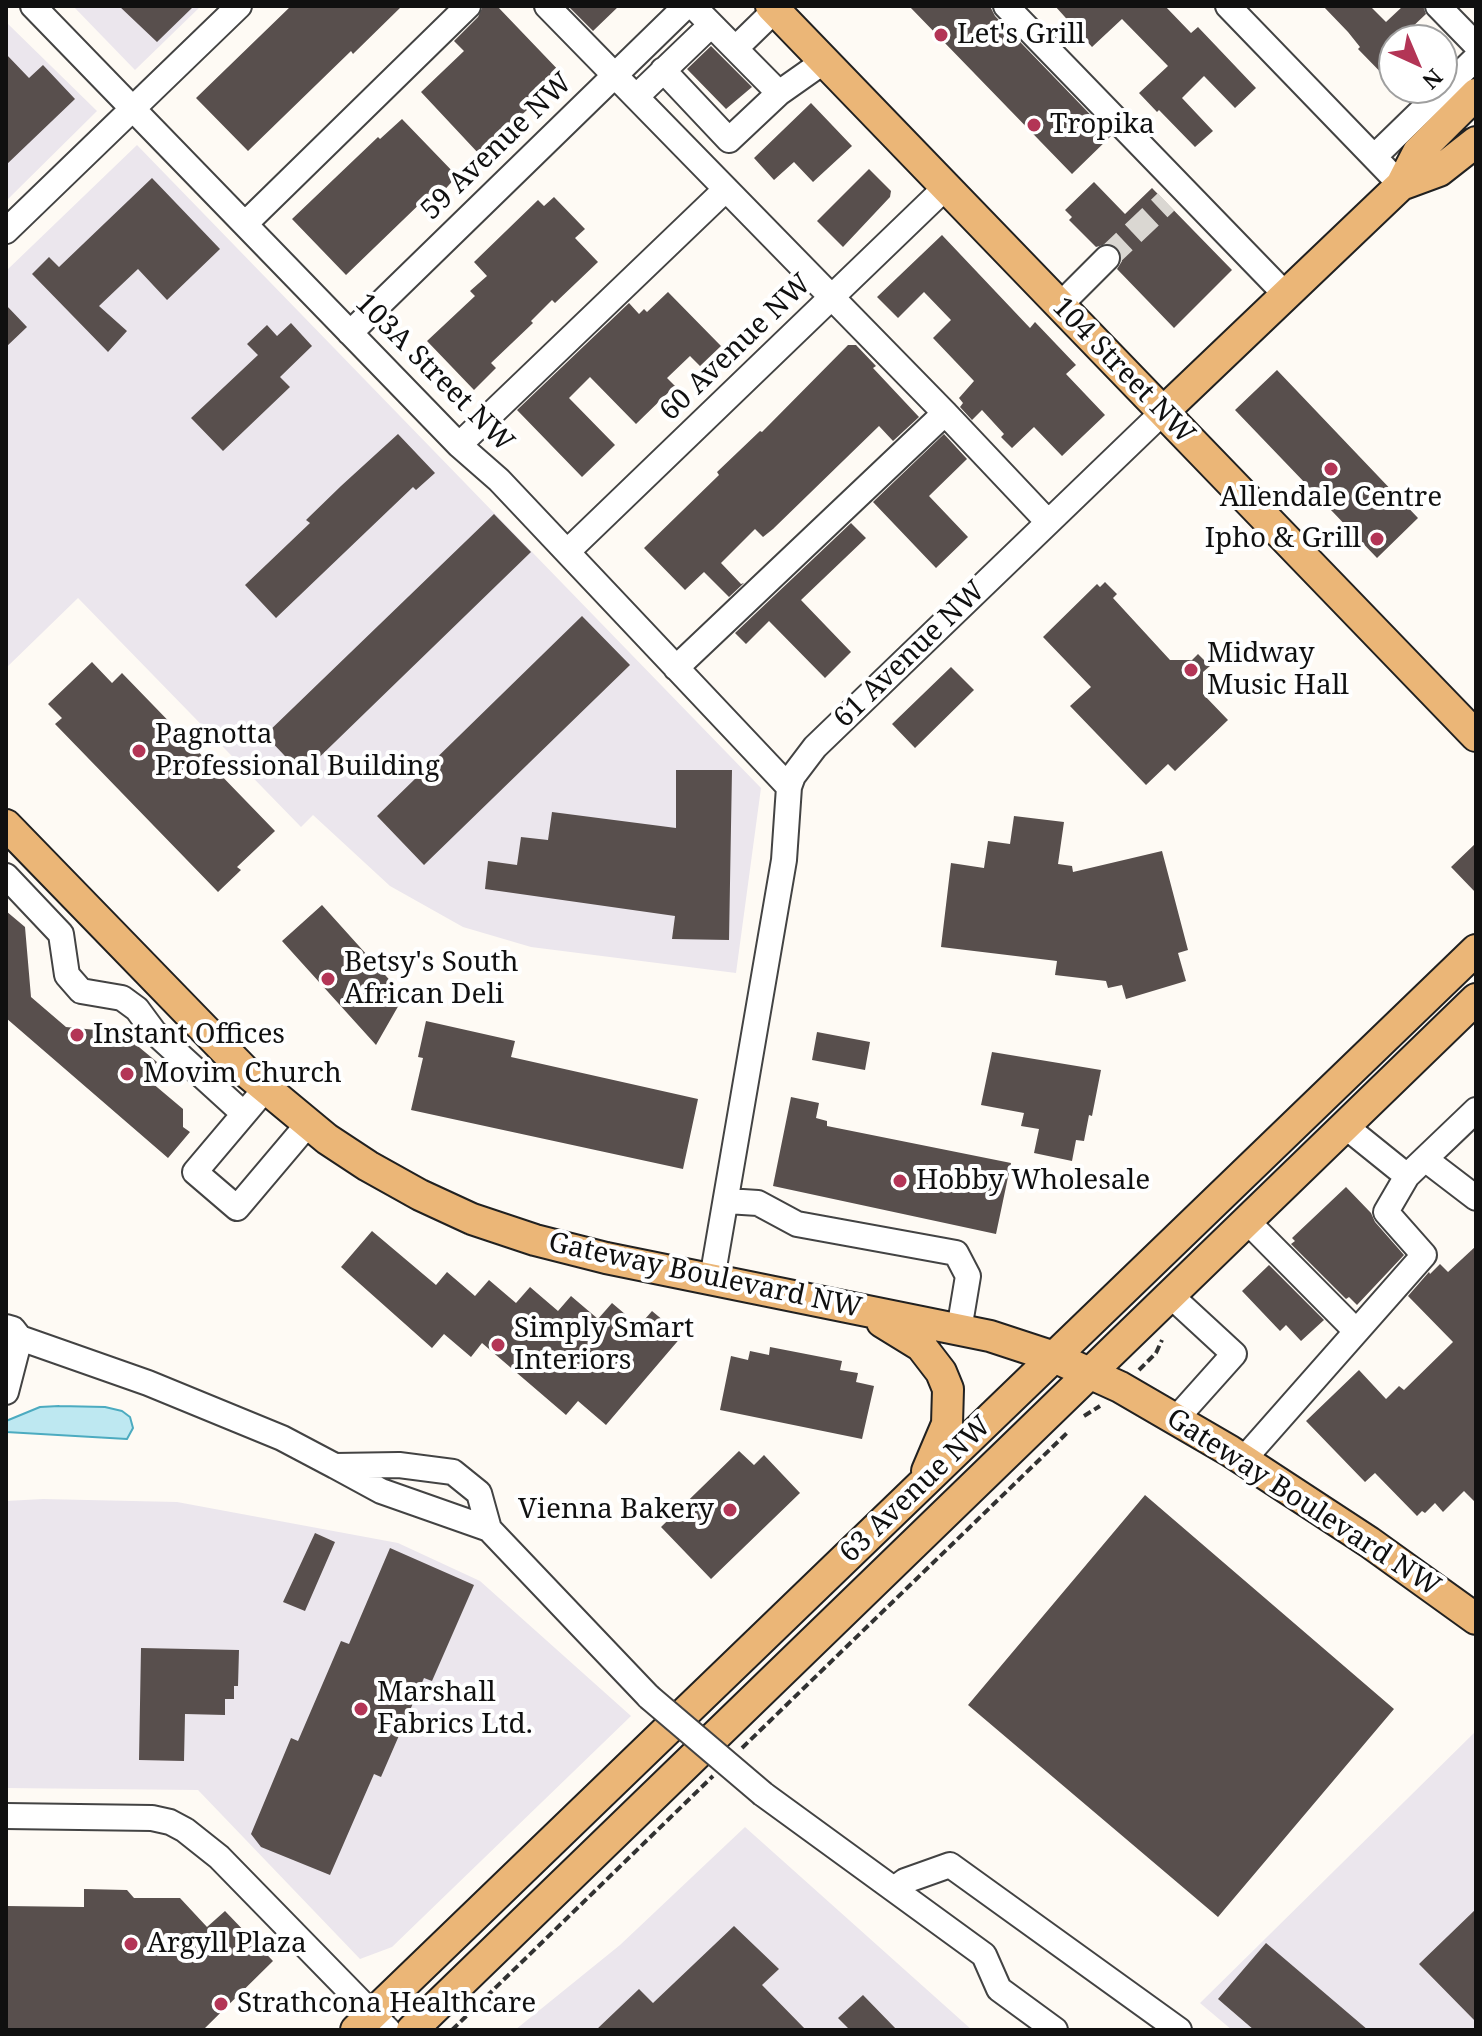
<!DOCTYPE html>
<html>
<head>
<meta charset="utf-8">
<style>
	body { margin:0 }
	#map { position:relative; width:1482px; height:2036px; overflow:hidden; background:#fefaf4; font-family:"Noto Serif",serif }
	canvas { display:block }
	.frame { position:absolute; inset:0; border:8px solid #101010; pointer-events:none }
	.north { position:absolute; left:1378px; top:24px; width:80px; height:80px; box-sizing:border-box; background:#fff; border:2px solid #9f9f9f; border-radius:50%; rotate:136deg; font-size:22px; font-weight:700; line-height:32px; text-align:center; color:#101010 }
	.north::after { content:''; display:block; margin:auto; width:28px; height:36px; background:#b33556; clip-path:polygon(50% 0,100% 100%,50% 72%,0 100%) }
</style>
</head>
<body>
<div id="map">
<canvas width="1482" height="2036"></canvas>
<div class="frame"></div>
<div class="north">N</div>
</div>
<script>
const g = document.querySelector('canvas').getContext('2d');
g.lineJoin = 'round';
function fill(path, color) {
  g.fillStyle = color;
  g.fill(path, 'evenodd');
}
function toPath(rows) {
  const path = new Path2D();
  for (const r of rows) {
    path.moveTo(r[0], r[1]);
    for (let i = 2; i < r.length; i += 2) path.lineTo(r[i], r[i + 1]);
  }
  return path;
}
function trace(path, color, width, dash) {
  g.strokeStyle = color;
  g.lineWidth = width;
  g.lineCap = dash ? 'butt' : 'round';
  g.setLineDash(dash || []);
  g.stroke(path);
}
function label(font, color, halo, rows, align = 'center') {
  g.font = font + ' "Noto Serif",serif';
  g.lineWidth = 8;
  g.setLineDash([]);
  g.textBaseline = 'middle';
  g.strokeStyle = halo;
  g.fillStyle = color;
  for (const [text, x, y, turn = 0] of rows) {
    g.save();
    g.translate(x, y);
    g.rotate((+turn || 0) * Math.PI / 180);
    g.textAlign = isNaN(turn) ? turn : align;
    if (halo) g.strokeText(text, 0, 0);
    g.fillText(text, 0, 0);
    g.restore();
  }
}
const industrial = toPath([
	[73,6,201,6,135,70],
	[6,22,97,111,6,201],
	[137,145,761,788,736,973,531,947,463,927,390,886,313,815,301,827,78,598,6,668,6,271],
	[43,1499,177,1502,398,1543,480,1581,631,1716,392,1947,360,1959,198,1790,6,1788,6,1501],
	[1476,1731,1476,2030,1232,2030,1200,2003],
	[745,1827,972,2030,515,2030,620,1945]
]);
const water = toPath([
	[59,1406,105,1407,122,1411,130,1417,133,1428,127,1439,6,1432,6,1421,40,1407,59,1406]
]);
const building = toPath([
	[119,6,194,6,157,42],
	[291,6,402,6,353,54,351,51,248,151,196,98],
	[483,6,497,6,564,76,479,154,421,92,464,51,454,41,478,17],
	[568,6,619,6,593,31],
	[909,6,990,6,995,16,1111,136,1072,174],
	[1055,6,1165,6,1191,33,1198,27,1256,88,1235,108,1204,76,1182,98,1213,131,1195,147,1159,110,1157,112,1139,93,1168,66,1122,19,1092,47],
	[1323,6,1370,6,1386,22,1403,6,1423,6,1426,14,1408,31,1418,40,1394,40,1394,86,1358,49,1360,47,1348,32],
	[711,46,752,87,726,109,687,69],
	[6,54,29,78,43,65,75,99,6,165],
	[811,103,852,146,813,182,794,162,774,180,754,158],
	[402,119,457,176,440,195,438,193,435,197,431,193,346,275,292,219,378,137,380,139],
	[869,169,891,191,890,197,843,247,817,221],
	[152,178,220,249,167,300,138,269,99,306,127,331,108,352,32,274,49,257,59,267],
	[1094,182,1125,214,1152,188,1232,270,1174,328,1117,269,1122,261,1118,248,1110,243,1096,247,1069,220,1072,217,1065,210],
	[554,197,585,229,575,238,598,262,555,303,552,300,531,321,533,323,491,363,496,368,474,390,427,341,475,296,470,291,487,276,474,262,538,200,544,206],
	[942,235,1030,328,1035,322,1076,365,1066,374,1105,415,1062,456,1034,427,1012,448,1001,437,1004,434,982,410,972,420,960,407,963,403,959,398,974,381,933,338,951,320,924,292,898,318,877,297],
	[668,292,721,346,700,366,690,356,667,378,675,386,636,424,590,377,569,398,615,445,582,477,517,410,629,303,639,314,644,309,647,312],
	[6,305,27,327,6,347],
	[291,323,312,346,280,377,290,387,223,451,191,418,258,355,247,344,267,325,277,336],
	[848,345,856,345,876,366,873,368,919,417,893,441,879,426,773,529,763,537,755,529,721,563,741,584,744,583,729,597,704,572,685,590,644,548,719,475,717,472,760,431,762,432],
	[1277,370,1418,518,1377,558,1235,410],
	[398,434,435,473,416,490,413,487,276,618,245,585,310,523,306,520,341,486],
	[944,434,967,459,929,496,968,537,936,568,873,502],
	[494,514,531,552,302,774,265,735],
	[851,523,866,538,801,600,851,652,825,678,769,621,746,644,735,633],
	[1105,582,1117,594,1113,598,1170,660,1192,660,1198,654,1210,666,1203,672,1203,694,1228,720,1175,771,1168,764,1146,785,1070,706,1091,687,1043,637,1097,584,1100,587],
	[582,616,630,665,424,865,377,816],
	[92,662,112,683,122,673,275,831,237,867,241,870,218,892,55,724,62,718,48,704],
	[951,667,974,690,915,748,892,724],
	[676,770,732,770,729,940,672,939,675,916,485,889,488,861,517,865,521,837,548,840,552,812,676,828],
	[1014,816,1064,822,1058,864,1072,866,1073,872,1162,851,1188,950,1178,953,1186,981,1126,999,1122,985,1108,988,1106,981,1055,975,1057,961,941,947,951,863,984,868,988,841,1010,844],
	[1476,843,1476,893,1451,867],
	[322,905,404,996,376,1045,282,941],
	[6,911,25,927,31,997,66,1027,126,1033,128,1038,157,1062,145,1077,183,1109,183,1127,190,1132,168,1158,6,1018],
	[426,1021,515,1041,511,1057,698,1099,683,1169,411,1110,423,1058,418,1057],
	[817,1032,870,1042,865,1070,812,1060],
	[992,1052,1101,1070,1092,1116,1089,1115,1084,1141,1076,1140,1072,1161,1034,1153,1039,1129,1021,1126,1024,1113,981,1105],
	[791,1097,819,1103,816,1118,827,1121,827,1126,1011,1163,996,1234,773,1186],
	[1346,1187,1371,1213,1375,1222,1404,1255,1357,1305,1349,1297,1346,1299,1291,1244,1295,1241,1292,1238],
	[372,1231,436,1285,447,1272,475,1296,489,1280,516,1303,530,1287,558,1311,571,1296,598,1319,612,1303,639,1326,652,1311,682,1336,606,1425,578,1401,566,1415,482,1343,471,1357,444,1334,432,1348,341,1267],
	[1476,1246,1476,1503,1464,1491,1443,1512,1435,1503,1425,1513,1422,1511,1417,1516,1375,1473,1365,1482,1306,1421,1359,1370,1386,1399,1399,1386,1404,1390,1453,1342,1408,1296,1429,1272,1430,1274,1440,1264,1448,1272],
	[1269,1265,1324,1320,1301,1341,1286,1325,1280,1331,1242,1291],
	[770,1347,842,1361,840,1370,858,1373,856,1382,874,1386,862,1439,720,1410,731,1356,748,1360,750,1351,769,1355],
	[739,1451,754,1465,764,1455,800,1493,711,1579,661,1527],
	[1145,1495,1394,1709,1218,1917,968,1705],
	[315,1533,335,1542,305,1611,283,1602],
	[390,1548,474,1585,432,1681,424,1678,381,1777,374,1774,330,1875,261,1847,251,1834,291,1738,298,1741,341,1641,349,1644],
	[141,1648,239,1650,238,1686,234,1686,234,1699,225,1699,225,1715,185,1714,184,1761,139,1760],
	[84,1889,127,1890,134,1898,180,1898,207,1927,225,1911,273,1961,203,2030,6,2030,6,1906,84,1907],
	[1476,1909,1476,2022,1419,1964],
	[734,1926,779,1969,762,1985,806,2030,596,2030,639,1989,653,2003],
	[1266,1943,1368,2030,1254,2030,1218,1999],
	[863,1995,897,2030,850,2030,838,2018]
]);
const minorTunnel = toPath([
	[1107,258,1166,202]
]);
const path = toPath([
	[1139,1370,1156,1353,1162,1340],
	[1084,1416,1100,1406],
	[742,1748,1069,1431],
	[452,2030,713,1776]
]);
const minor = toPath([
	[33,6,459,445,499,480,789,787],
	[547,6,945,413,1048,522],
	[693,6,779,93],
	[1006,6,1286,295],
	[1228,6,1401,185],
	[1438,6,1476,45],
	[736,48,775,10],
	[663,70,729,140,779,93,823,62],
	[636,97,711,25],
	[1374,157,1476,58],
	[245,224,468,6],
	[6,231,239,6],
	[1060,305,1107,258],
	[350,333,686,6],
	[459,445,726,189],
	[568,551,946,187],
	[676,668,945,413],
	[6,876,61,934,67,975,81,991,122,998,137,1009,154,1032,244,1114],
	[266,1088,195,1172,237,1208,308,1124],
	[1345,1126,1407,1176,1476,1110],
	[1425,1159,1476,1198],
	[727,1201,758,1203,797,1224,956,1253,968,1276,959,1330],
	[1247,1221,1356,1331],
	[712,1279,784,860,789,787,793,776,815,747,1163,412],
	[1170,1295,1234,1354,1175,1420],
	[6,1327,13,1329,20,1338,6,1392],
	[20,1338,148,1383,282,1438,335,1466],
	[1243,1460,1424,1255,1386,1212,1407,1176],
	[489,1529,479,1493,453,1472,399,1465,335,1466,381,1491,489,1529,649,1697],
	[763,1794,984,1955,999,1989,1055,2030],
	[6,1816,152,1818,170,1822,185,1830,219,1857,388,2030],
	[894,1889,905,1881,950,1865,1179,2030]
]);
const major = toPath([
	[771,6,1476,736],
	[1401,185,1439,171,1476,142],
	[1163,412,1401,185,1418,152,1476,94],
	[6,825,245,1071,327,1139,368,1166,420,1195,472,1219,535,1240,606,1258,990,1336,1054,1357,1120,1387,1230,1451,1369,1542,1476,1619],
	[882,1322,921,1346,941,1372,948,1389,947,1424,927,1471],
	[356,2030,1476,950],
	[412,2030,1476,999]
]);
const minorBridge = toPath([
	[649,1697,763,1794]
]);
const markers = [
	[941,35,8,"#b33556"],
	[1034,125,8,"#b33556"],
	[1331,469,8,"#b33556"],
	[1377,539,8,"#b33556"],
	[1191,670,8,"#b33556"],
	[139,751,8,"#b33556"],
	[328,979,8,"#b33556"],
	[77,1035,8,"#b33556"],
	[127,1074,8,"#b33556"],
	[900,1181,8,"#b33556"],
	[498,1345,8,"#b33556"],
	[730,1510,8,"#b33556"],
	[361,1709,8,"#b33556"],
	[131,1944,8,"#b33556"],
	[221,2004,8,"#b33556"]
];
const poiNames = [
	["Let's Grill",957,35],
	["Tropika",1050,125],
	["Allendale Centre",1331,498,"center"],
	["Ipho & Grill",1361,539,"right"],
	["Midway",1207,654],
	["Music Hall",1207,686],
	["Pagnotta",155,735],
	["Professional Building",155,767],
	["Betsy's South",344,963],
	["African Deli",344,995],
	["Instant Offices",93,1035],
	["Movim Church",143,1074],
	["Hobby Wholesale",916,1181],
	["Simply Smart",514,1329],
	["Interiors",514,1361],
	["Vienna Bakery",714,1510,"right"],
	["Marshall",377,1693],
	["Fabrics Ltd.",377,1725],
	["Argyll Plaza",147,1944],
	["Strathcona Healthcare",237,2004]
];
const streetNames = [
	["59 Avenue NW",497,147,-44],
	["60 Avenue NW",736,348,-44],
	["104 Street NW",1123,371,46],
	["103A Street NW",434,373,45],
	["61 Avenue NW",910,655,-44],
	["Gateway Boulevard NW",705,1276,12],
	["63 Avenue NW",916,1490,-44],
	["Gateway Boulevard NW",1303,1503,33]
];
fill(industrial, '#ebe6ed');
fill(water, '#bee8f1');
trace(water, '#4cabc0', 2);
fill(building, '#584f4d');
trace(minorTunnel, '#dad7d2', 24, [24, 12]);
trace(minor, '#434343', 28);
trace(major, '#212121', 34);
trace(path, '#323232', 4, [8, 4]);
trace(minor, '#fff', 24);
trace(major, '#ebb677', 30);
trace(minorBridge, '#434343', 28, []);
trace(minorBridge, '#fff', 24);
for (const [x, y, r, color] of markers) {
  const dot = new Path2D();
  dot.arc(x, y, r, 0, 2 * Math.PI);
  g.fillStyle = color;
  g.fill(dot);
  trace(dot, '#fff', 3);
}
label('28px', '#101010', '#fff', poiNames, 'left');
label('28px', '#101010', '#fff', streetNames);
</script>
</body>
</html>
